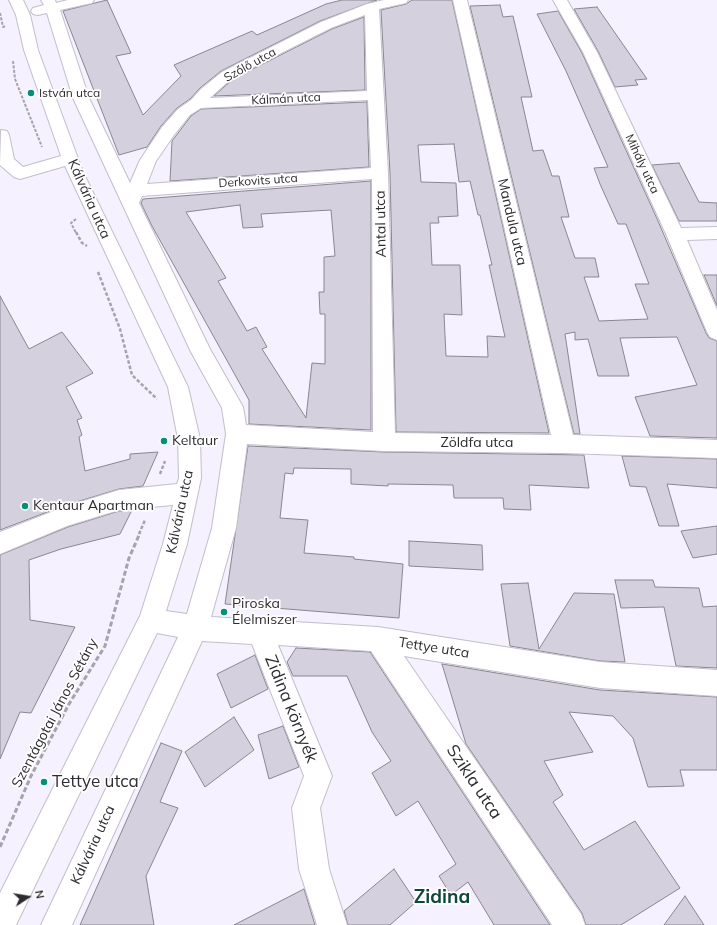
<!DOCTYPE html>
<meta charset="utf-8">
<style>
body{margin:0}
#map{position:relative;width:717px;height:925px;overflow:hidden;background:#f5f1fe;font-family:Mulish,sans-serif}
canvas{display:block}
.north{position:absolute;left:8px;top:877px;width:40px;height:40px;-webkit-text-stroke:3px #fff;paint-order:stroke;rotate:78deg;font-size:11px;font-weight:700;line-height:16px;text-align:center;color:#2d2b30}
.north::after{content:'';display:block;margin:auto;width:14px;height:18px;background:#2d2b30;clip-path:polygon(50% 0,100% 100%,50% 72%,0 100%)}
</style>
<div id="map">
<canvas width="717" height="925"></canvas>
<div class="north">N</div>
</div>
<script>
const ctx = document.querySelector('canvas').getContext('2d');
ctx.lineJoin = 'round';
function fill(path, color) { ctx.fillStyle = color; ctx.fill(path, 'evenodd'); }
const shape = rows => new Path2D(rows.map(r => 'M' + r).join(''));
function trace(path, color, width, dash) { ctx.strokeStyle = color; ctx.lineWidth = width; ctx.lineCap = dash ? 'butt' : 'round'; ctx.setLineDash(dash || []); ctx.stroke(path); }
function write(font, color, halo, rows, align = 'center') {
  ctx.font = font + ' Mulish,sans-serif'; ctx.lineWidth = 3.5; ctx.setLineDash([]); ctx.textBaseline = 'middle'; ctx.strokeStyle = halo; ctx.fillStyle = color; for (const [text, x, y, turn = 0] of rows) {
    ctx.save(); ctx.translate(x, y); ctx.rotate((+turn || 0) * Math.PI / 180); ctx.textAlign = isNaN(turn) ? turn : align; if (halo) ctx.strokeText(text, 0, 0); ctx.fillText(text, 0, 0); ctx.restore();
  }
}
const building = shape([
 [107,0,131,53,116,56,143,115,181,76,174,65,252,31,257,35,326,4,342,0,377,0,320,21,221,71,200,88,190,99,177,108,161,126,147,147,119,155,63,11,107,0],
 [412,0,452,0,549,433,396,432,390,173,381,10,406,4,412,0],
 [454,144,459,182,470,181,478,215,480,215,492,265,489,265,505,337,487,336,488,357,446,356,444,314,462,315,460,265,432,265,430,223,439,223,438,217,458,216,456,183,421,182,418,145,454,144],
 [500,5,503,17,513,16,532,97,521,97,533,151,543,150,552,176,559,176,569,217,561,217,575,258,595,258,599,277,584,277,599,321,648,319,635,284,649,284,626,224,618,224,600,184,594,168,608,167,566,71,537,14,558,11,582,53,658,221,706,333,709,338,717,341,717,438,650,436,635,397,697,385,677,337,620,338,629,376,598,376,588,339,575,340,575,332,565,334,580,434,574,434,470,6,500,5],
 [597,7,647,79,635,80,638,85,615,87,598,51,574,9,597,7],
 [364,17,365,90,214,96,233,79,332,29,364,17],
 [367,102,369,167,170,181,172,141,191,116,201,109,367,102],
 [679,163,699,202,717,203,717,221,679,221,652,165,679,163],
 [371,181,371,430,249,424,249,400,152,226,141,203,143,199,371,181],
 [240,205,243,228,263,227,261,214,331,210,335,256,324,257,324,292,319,292,320,314,325,314,325,364,312,363,306,418,262,349,267,347,256,327,247,331,218,281,226,278,186,212,240,205],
 [704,275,717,275,717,306,704,275],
 [0,296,29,349,62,332,93,373,66,387,82,418,77,420,82,435,79,437,85,471,130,459,130,454,158,452,143,486,119,489,63,506,0,530,0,296],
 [248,446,384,452,584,455,589,488,529,485,531,510,504,509,503,498,454,498,453,485,388,484,388,486,351,484,351,469,294,468,293,474,285,473,280,518,308,520,304,553,354,557,354,559,403,564,399,618,225,604,248,446],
 [622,456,717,459,717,488,667,484,679,526,659,526,646,487,630,486,622,456],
 [132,510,120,534,61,549,29,560,30,620,75,627,31,713,20,712,0,759,0,555,68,527,119,511,132,510],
 [717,526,717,554,693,558,681,531,717,526],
 [409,541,482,545,483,570,409,566,409,541],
 [615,580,653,580,655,587,699,588,703,607,717,606,717,668,676,666,664,607,621,608,615,580],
 [528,583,539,649,574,593,614,594,625,662,600,661,510,646,501,584,528,583],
 [296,648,370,652,550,925,494,925,468,882,451,895,439,876,456,864,418,801,396,816,372,773,391,761,372,732,347,676,293,676,287,662,296,648],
 [255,655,268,689,231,708,217,674,255,655],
 [442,664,600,690,717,697,717,770,680,770,684,786,648,787,633,738,613,716,569,712,593,752,544,761,563,795,553,802,584,850,635,821,680,888,621,925,586,925,582,913,466,744,442,664],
 [234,717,254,750,205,787,185,752,234,717],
 [283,726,299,767,269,779,258,735,283,726],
 [161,743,182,751,160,802,178,808,146,876,154,925,80,925,161,743],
 [394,869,416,902,390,925,348,925,344,911,394,869],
 [304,889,315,925,234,925,304,889],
 [685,896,704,925,664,925,685,896]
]);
fill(building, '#d4d0dd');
trace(building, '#8a8691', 1);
const minor = shape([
 [9,0,23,0,30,15,38,50,83,172,188,387,200,439,201,478,187,544,166,611,187,614,212,528,226,434,222,408,191,352,73,98,47,13,38,15,33,14,31,11,33,8,44,5,41,0,55,0,56,3,68,0,94,0,92,3,60,10,89,98,130,183,140,160,162,127,178,109,191,100,201,89,222,72,321,22,367,4,384,0,408,0,406,3,379,9,388,173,395,433,551,435,453,0,467,0,573,435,717,440,717,458,564,453,384,451,247,444,236,528,211,617,378,627,600,662,717,670,717,696,600,688,404,656,581,914,585,925,552,925,371,651,278,645,332,776,320,808,329,869,347,925,317,925,299,869,292,808,304,776,252,644,202,641,72,925,41,925,178,637,157,633,16,925,0,925,0,893,140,616,163,544,173,505,119,510,67,526,0,554,0,532,64,507,119,490,177,484,179,478,178,439,168,387,65,166,20,179,14,177,0,165,1,130,7,131,9,135,14,159,23,167,61,156,24,50,16,15,9,0],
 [365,15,367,91,210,98,232,78,331,28,365,15],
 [368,100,371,168,147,184,156,161,174,135,190,115,201,108,368,100],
 [372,179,373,432,246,425,243,407,210,349,139,203,142,196,372,179],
 [553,0,567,0,597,52,681,228,717,227,717,239,687,240,717,310,717,340,710,337,707,332,666,234,583,52,553,0]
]);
trace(minor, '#c2beca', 2);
trace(shape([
 [0,13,3,27,6,26],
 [13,61,15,79,42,147],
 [76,219,71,223,76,233]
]), '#a6a3ac', 2, [3, 1.5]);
trace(shape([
 [76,232,82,243,87,246],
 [98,272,120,329,132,375,157,399],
 [160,474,165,461],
 [139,534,145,520]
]), '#a6a3ac', 2.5, [3.5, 2]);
trace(shape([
 [0,847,31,776,69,704,105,646,129,558,140,533]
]), '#a6a3ac', 3, [5, 2.5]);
fill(minor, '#fff');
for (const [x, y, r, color] of [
 [31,93,4,"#039079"],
 [164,441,4,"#039079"],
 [25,506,4,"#039079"],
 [224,612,4,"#039079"],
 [44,782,4,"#039079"]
]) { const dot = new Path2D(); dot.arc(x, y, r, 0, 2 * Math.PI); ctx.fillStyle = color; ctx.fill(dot); trace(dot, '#fff', 1.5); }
write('12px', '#2d2b30', '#fff', [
 ["Szőlő utca",250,65,-29],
 ["Kálmán utca",286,99,-3],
 ["Mihály utca",642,164,65],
 ["Derkovits utca",258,181,-4]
]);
write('12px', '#2d2b30', '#fff', [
 ["István utca",39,93]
], 'left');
write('14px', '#2d2b30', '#fff', [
 ["Kálvária utca",89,199,66],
 ["Mandula utca",512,222,77],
 ["Antal utca",381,224,-91],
 ["Zöldfa utca",477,443],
 ["Kálvária utca",180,512,-78],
 ["Tettye utca",434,648,9],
 ["Szentágotai János Sétány",55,713,-62],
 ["Kálvária utca",93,845,-65]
]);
write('14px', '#2d2b30', '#fff', [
 ["Keltaur",172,441],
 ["Kentaur Apartman",33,506],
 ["Piroska",232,604],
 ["Élelmiszer",232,620]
], 'left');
write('17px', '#2d2b30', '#fff', [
 ["Zidina környék",291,709,68],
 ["Szikla utca",474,782,56]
]);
write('17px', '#2d2b30', '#fff', [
 ["Tettye utca",52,782]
], 'left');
write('bold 19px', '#0d463b', '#fff', [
 ["Zidina",442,897]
]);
</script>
